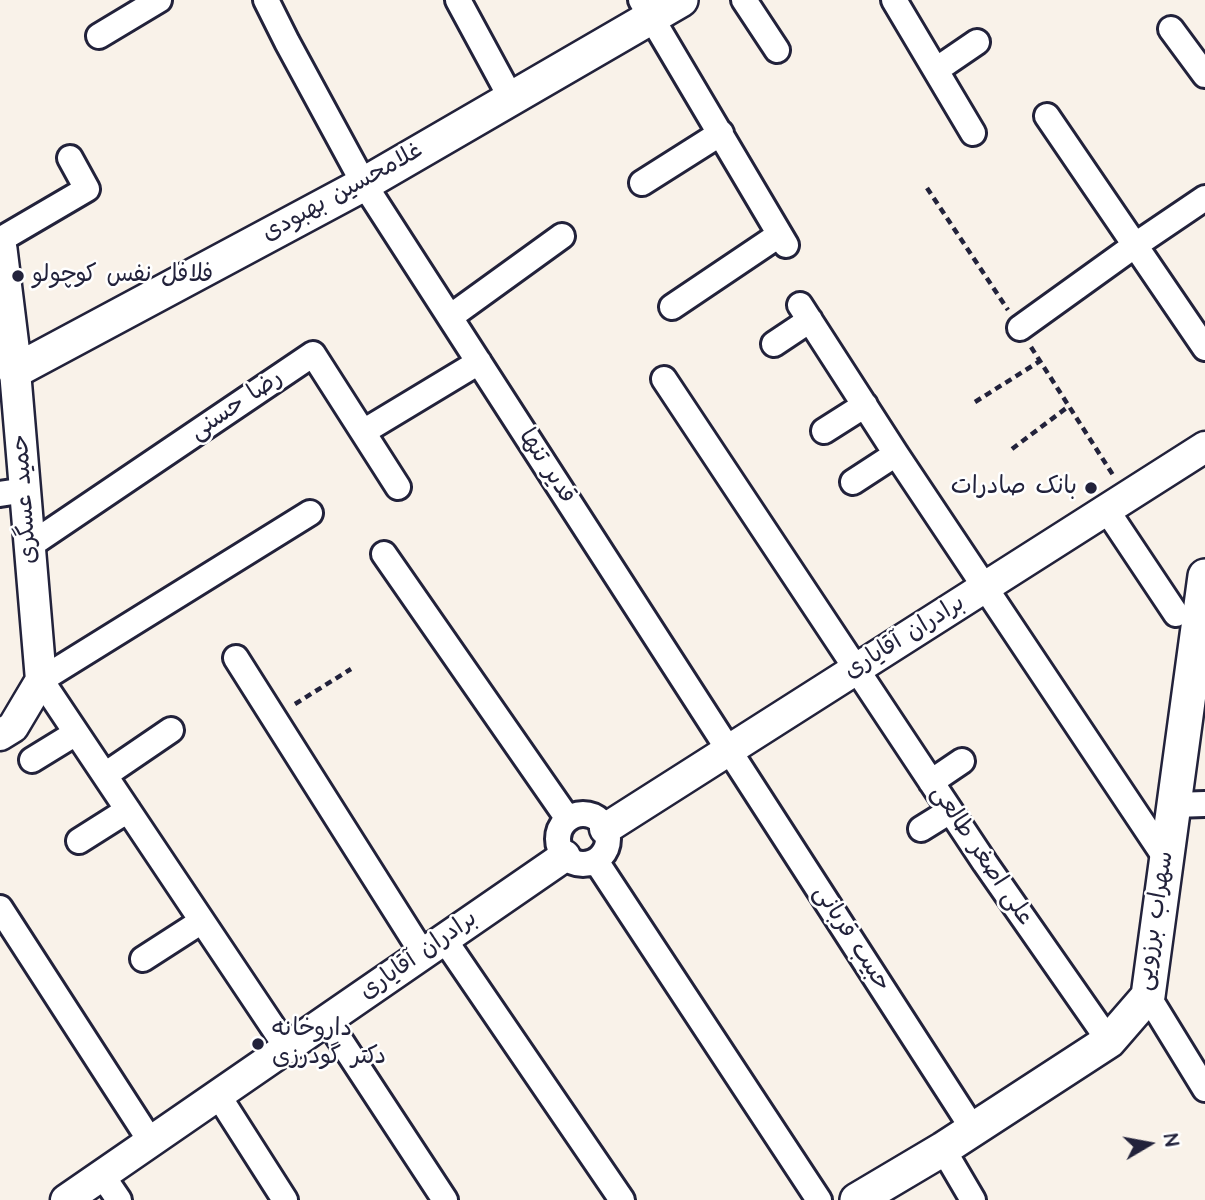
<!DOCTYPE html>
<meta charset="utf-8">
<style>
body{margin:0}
#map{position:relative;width:1205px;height:1200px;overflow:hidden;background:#f9f2e9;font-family:"Architects Daughter",sans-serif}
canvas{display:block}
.north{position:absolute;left:1114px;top:1109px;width:70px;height:70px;-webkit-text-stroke:5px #fff;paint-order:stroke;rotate:80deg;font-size:19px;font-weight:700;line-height:28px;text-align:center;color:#22223b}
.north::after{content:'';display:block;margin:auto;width:24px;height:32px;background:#22223b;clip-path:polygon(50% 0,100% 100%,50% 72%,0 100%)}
</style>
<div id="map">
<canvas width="1205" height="1200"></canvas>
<div class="north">N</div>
</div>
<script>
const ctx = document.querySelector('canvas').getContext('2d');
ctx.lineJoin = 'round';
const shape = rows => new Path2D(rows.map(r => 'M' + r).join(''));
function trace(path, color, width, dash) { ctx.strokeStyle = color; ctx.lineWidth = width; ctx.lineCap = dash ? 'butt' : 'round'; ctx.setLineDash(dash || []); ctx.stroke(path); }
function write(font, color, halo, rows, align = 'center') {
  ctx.font = font + ' "Architects Daughter","Playpen Sans Arabic",sans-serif'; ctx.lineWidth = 5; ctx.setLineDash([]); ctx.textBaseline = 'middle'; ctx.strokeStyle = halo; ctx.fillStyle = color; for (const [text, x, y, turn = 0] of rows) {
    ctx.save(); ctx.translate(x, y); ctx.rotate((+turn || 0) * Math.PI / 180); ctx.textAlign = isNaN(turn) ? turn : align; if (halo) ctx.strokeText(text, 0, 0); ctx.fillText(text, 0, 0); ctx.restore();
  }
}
const minor = shape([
 [266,0,287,42,364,184,973,1129],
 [458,0,511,98],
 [641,0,786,245],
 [744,0,777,50],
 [894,0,973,133],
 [1171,29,1205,75],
 [99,36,159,0],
 [936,70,977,42],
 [1047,116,1205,348],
 [642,183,721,133],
 [0,240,87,189,70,158],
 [800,305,896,454,1167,860],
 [672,307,779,235],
 [450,317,562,236],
 [1020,328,1134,246,1205,198],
 [774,344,810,320],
 [664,379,985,863,1109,1041],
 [824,431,865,405],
 [363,432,479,362],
 [853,482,896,454],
 [0,494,26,490],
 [1106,509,1176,614],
 [29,546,313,354,398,487],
 [384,554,568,819],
 [236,658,423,954],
 [32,760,76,733],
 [105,775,171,730],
 [931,782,962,761],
 [1174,805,1205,804],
 '558 839a25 25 0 1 1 50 0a25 25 0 1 1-50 0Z',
 [921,829,950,811],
 [79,841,128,810],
 [596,861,819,1200],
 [0,908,151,1142],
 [444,939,622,1200],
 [143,959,202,921],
 [1148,996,1205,1089],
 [327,1020,445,1200],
 [287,1048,41,680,310,513],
 [218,1095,285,1200],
 [943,1149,973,1200],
 [102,1175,119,1200]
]);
const tertiary = shape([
 [0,735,13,727,41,680,15,371],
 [605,829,1205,447],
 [66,1200,565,856]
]);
const secondary = shape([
 [0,249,15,371,364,184,681,0],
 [857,1200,943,1149,1109,1041,1148,996,1205,576]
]);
trace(minor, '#22223b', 30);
trace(tertiary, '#22223b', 35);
trace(secondary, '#22223b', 38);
trace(shape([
 [927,188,1008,310],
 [1031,347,1113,475],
 [975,402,1040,361],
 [1012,449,1069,406],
 [295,704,351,669]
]), '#22223b', 4.5, [7, 5]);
trace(minor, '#fff', 24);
trace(tertiary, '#fff', 30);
trace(secondary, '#fff', 33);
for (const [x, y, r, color] of [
 [18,276,7,"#22223b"],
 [1091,488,7,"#22223b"],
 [258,1044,7,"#22223b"]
]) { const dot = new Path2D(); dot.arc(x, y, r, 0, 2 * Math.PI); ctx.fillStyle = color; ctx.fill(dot); trace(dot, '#fff', 2.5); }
write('24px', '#22223b', '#fff', [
 ["غلامحسین بهبودی",343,193,-29],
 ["رضا حسنی",237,406,-34],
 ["قدیر تنها",546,467,57],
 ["حمید عسگری",26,499,-94],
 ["برادران آقایاری",905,638,-32],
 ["علی اصغر طالعی",981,856,56],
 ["سهراب برزویی",1156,921,-81],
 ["حبیب قربانی",851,939,57],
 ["برادران آقایاری",419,956,-35]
]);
write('24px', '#22223b', '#fff', [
 ["فلافل نفس کوچولو",32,276],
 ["بانک صادرات",1077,488,"right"],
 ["داروخانه",272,1030],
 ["دکتر گودرزی",272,1058]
], 'left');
</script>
